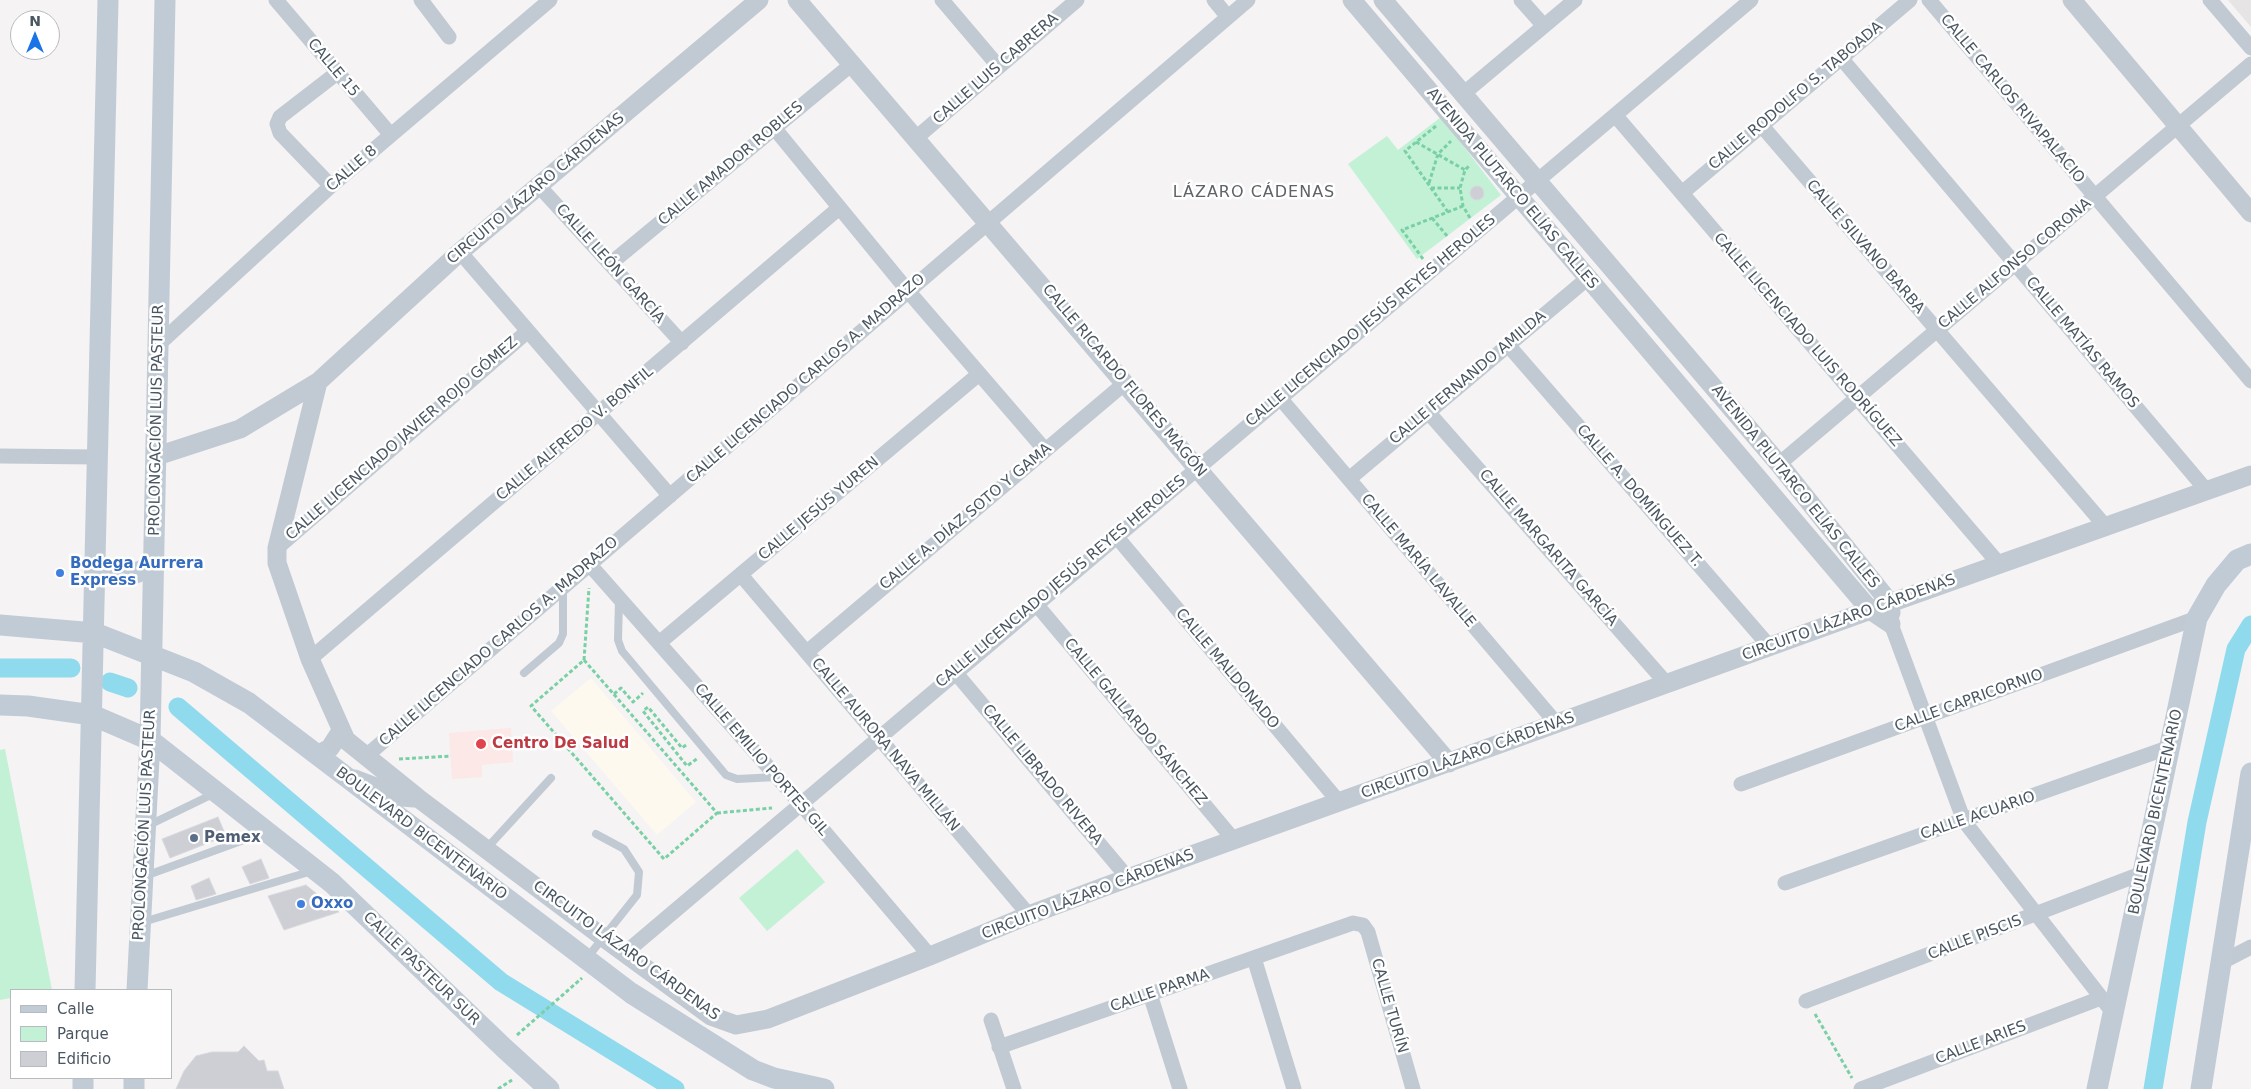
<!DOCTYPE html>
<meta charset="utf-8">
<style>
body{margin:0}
#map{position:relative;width:2251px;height:1089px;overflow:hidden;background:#f5f3f3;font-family:"DejaVu Sans",sans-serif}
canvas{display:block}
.legend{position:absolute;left:10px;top:989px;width:162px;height:90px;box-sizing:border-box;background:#fff;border:1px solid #b7bbc0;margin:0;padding:6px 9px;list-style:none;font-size:15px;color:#4a5661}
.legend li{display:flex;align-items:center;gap:10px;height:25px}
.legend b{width:25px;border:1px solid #b7bbc0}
.north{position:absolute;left:10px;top:10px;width:50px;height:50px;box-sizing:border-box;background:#fff;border:1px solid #b7bbc0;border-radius:50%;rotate:0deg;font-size:14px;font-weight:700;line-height:20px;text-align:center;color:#4a5661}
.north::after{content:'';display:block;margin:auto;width:18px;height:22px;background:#1a73e8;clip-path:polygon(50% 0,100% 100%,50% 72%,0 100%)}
</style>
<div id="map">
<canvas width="2251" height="1089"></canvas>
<ul class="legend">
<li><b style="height:6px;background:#c1cbd6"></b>Calle</li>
<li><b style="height:14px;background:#c3f1d5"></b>Parque</li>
<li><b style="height:14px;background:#cdcfd5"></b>Edificio</li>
</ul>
<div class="north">N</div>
</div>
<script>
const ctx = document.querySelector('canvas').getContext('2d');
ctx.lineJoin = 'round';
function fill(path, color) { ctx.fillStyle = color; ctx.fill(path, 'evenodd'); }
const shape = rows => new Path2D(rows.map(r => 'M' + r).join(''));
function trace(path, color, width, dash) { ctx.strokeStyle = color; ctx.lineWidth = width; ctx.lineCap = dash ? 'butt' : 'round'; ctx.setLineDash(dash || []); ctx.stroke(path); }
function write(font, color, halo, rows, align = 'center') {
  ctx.font = font + ' "DejaVu Sans",sans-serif'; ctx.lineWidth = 5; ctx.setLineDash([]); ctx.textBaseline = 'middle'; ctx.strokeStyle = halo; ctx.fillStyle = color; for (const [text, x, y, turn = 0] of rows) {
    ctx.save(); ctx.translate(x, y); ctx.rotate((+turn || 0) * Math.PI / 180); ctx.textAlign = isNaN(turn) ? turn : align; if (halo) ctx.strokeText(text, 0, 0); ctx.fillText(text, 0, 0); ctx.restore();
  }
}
fill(shape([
 [591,678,696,802,657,835,551,711]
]), '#fdf9ef');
fill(shape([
 [2228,0,2251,0,2251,27]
]), '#e6e4e5');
fill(shape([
 [511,728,513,762,482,765,482,777,452,779,449,733]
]), '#fce8e6');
fill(shape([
 [1441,117,1501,195,1417,259,1348,164,1387,136,1398,150],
 [5,749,52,990,11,990,11,998,0,1000,0,750],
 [797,849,825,882,767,931,739,898]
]), '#c3f1d5');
trace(shape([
 [0,668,71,668],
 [110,682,128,688],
 [178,707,501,982,675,1089],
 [2153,1089,2197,822,2236,649,2251,625]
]), '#90daee', 19);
const building = shape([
 '1470 193a7 7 0 1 1 14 0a7 7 0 1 1-14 0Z',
 [218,817,226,836,170,858,162,839,218,817],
 [261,859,269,878,250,884,242,867,261,859],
 [209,878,216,894,196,900,191,886,209,878],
 [306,885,339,912,284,930,268,896,306,885],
 [244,1046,259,1061,264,1060,267,1071,278,1071,284,1089,176,1089,184,1071,196,1056,212,1052,238,1052,244,1046]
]);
fill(building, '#cdcfd5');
trace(building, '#d7d9de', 1);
trace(shape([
 [1436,126,1405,151,1448,212],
 [1416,142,1465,170],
 [1429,183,1438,154,1451,141],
 [1431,188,1460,188],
 [1432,218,1448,237],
 [1470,218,1463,206,1460,188,1465,170,1470,165],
 [1423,259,1402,230,1463,206],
 [584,660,717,813,664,859,531,706,584,660],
 [584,660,589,588],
 [614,694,621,688,633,702,643,693],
 [686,745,682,748,648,707,643,711,687,766,698,758],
 [399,759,451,756],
 [717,813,772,808],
 [1815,1014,1852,1078],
 [517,1035,582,978],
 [498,1089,512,1080]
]), '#7ad0a6', 3, [4, 2.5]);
trace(shape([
 [619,600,618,640,622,651,726,775,737,779,777,777],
 [524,673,559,643,563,634,563,588],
 [147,826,213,794],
 [486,849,551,778],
 [145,876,263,833],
 [143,922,312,871],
 [587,958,637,895,639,872,624,849,596,834]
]), '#c1cad2', 8);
trace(shape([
 [276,0,391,135],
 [421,0,449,37],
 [942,0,999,67],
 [1214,0,1228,17],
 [1521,0,1544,26],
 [1929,0,2251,381],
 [2210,0,2251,48],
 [1841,58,2207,491],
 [1463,94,1575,0],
 [1615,115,2000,565],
 [1762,126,2106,527],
 [775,129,908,291,1045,450],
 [916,138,1077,0],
 [331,186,280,133,277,124,280,117,337,73],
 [539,186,682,343],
 [1682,193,1910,0],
 [460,252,670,496],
 [610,264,852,64],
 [159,344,331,186,550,0],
 [1508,345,1770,647],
 [1280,398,1557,724],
 [1428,412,1667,684],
 [0,456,97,457],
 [1779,464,2251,64],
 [1349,479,1588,278],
 [1116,536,1339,802],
 [277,548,528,331],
 [590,565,800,803,930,956],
 [741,575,1029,915],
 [1036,604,1234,840],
 [1891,624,1964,821,2114,1014],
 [659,643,979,374],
 [807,652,1125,383],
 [310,659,839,208],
 [955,672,1128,878],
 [365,757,1248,0],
 [1741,784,2197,618],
 [1785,883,2170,747],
 [625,953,1751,0],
 [1254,958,1294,1089],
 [2222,962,2251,947],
 [1150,994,1180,1089],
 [1806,1001,2143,873],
 [991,1020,1014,1089],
 [999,1047,1353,923,1363,925,1368,932,1413,1089],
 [1861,1089,2101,998]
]), '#c1cad2', 15);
trace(shape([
 [797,0,1449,763],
 [1352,0,1870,610,1891,624],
 [1383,0,1779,464,1890,603,1891,613],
 [2072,0,2251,213],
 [318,382,277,548,277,563,310,659,346,740,418,798,604,938,711,1016,736,1025,768,1019,930,956,1029,915,1128,878,1890,603,2251,475],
 [157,456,240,429,318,382,460,252,759,0],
 [317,755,330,748,341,731],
 [355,779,402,797,414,798]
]), '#c1cad2', 19);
trace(shape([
 [96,562,107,572,121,575,136,573,154,565],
 [0,625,95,633,194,672,249,703,631,993,753,1070,774,1078,824,1089],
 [0,705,28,706,92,715,150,740,332,883,504,1048,549,1089],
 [85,990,108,0],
 [137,990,150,740,165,0],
 [83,1089,83,1078],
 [134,1089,134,1078],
 [2097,1089,2197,618,2216,585,2237,560,2251,554],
 [2201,1089,2251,773]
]), '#c1cbd6', 21);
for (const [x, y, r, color] of [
 [60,573,5,"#3f7fe0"],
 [481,744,6,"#e0444e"],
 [194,838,5,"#5c6f8a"],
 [301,904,5,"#3f7fe0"]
]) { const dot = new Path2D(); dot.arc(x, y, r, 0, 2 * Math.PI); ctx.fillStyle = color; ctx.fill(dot); trace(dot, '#fff', 2); }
write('15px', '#4a5661', '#fff', [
 ["CALLE 15",333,68,50],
 ["CALLE LUIS CABRERA",996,69,-41],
 ["CALLE RODOLFO S. TABOADA",1796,96,-40],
 ["CALLE CARLOS RIVAPALACIO",2012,99,50],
 ["CALLE AMADOR ROBLES",731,164,-40],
 ["CALLE 8",352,169,-41],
 ["CIRCUITO LÁZARO CÁRDENAS",536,189,-40],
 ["AVENIDA PLUTARCO ELÍAS CALLES",1512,189,50],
 ["CALLE SILVANO BARBA",1865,247,49],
 ["CALLE LEÓN GARCÍA",610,264,48],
 ["CALLE ALFONSO CORONA",2015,264,-40],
 ["CALLE LICENCIADO JESÚS REYES HEROLES",1371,321,-40],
 ["CALLE LICENCIADO LUIS RODRÍGUEZ",1807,340,49],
 ["CALLE MATÍAS RAMOS",2082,343,50],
 ["CALLE FERNANDO AMILDA",1468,378,-40],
 ["CALLE LICENCIADO CARLOS A. MADRAZO",806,379,-41],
 ["CALLE RICARDO FLORES MAGÓN",1124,381,50],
 ["PROLONGACIÓN LUIS PASTEUR",157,420,-89],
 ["CALLE ALFREDO V. BONFIL",575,434,-40],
 ["CALLE LICENCIADO JAVIER ROJO GÓMEZ",402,439,-41],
 ["AVENIDA PLUTARCO ELÍAS CALLES",1795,487,51],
 ["CALLE A. DOMÍNGUEZ T.",1639,496,49],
 ["CALLE JESÚS YUREN",819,509,-40],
 ["CALLE A. DÍAZ SOTO Y GAMA",966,517,-40],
 ["CALLE MARGARITA GARCÍA",1548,548,49],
 ["CALLE MARÍA LAVALLE",1418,561,50],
 ["CALLE LICENCIADO JESÚS REYES HEROLES",1061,582,-40],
 ["CIRCUITO LÁZARO CÁRDENAS",1849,618,-20],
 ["CALLE LICENCIADO CARLOS A. MADRAZO",499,642,-41],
 ["CALLE MALDONADO",1227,669,50],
 ["CALLE CAPRICORNIO",1969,701,-20],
 ["CALLE GALLARDO SÁNCHEZ",1135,722,50],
 ["CALLE AURORA NAVA MILLÁN",885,745,50],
 ["CIRCUITO LÁZARO CÁRDENAS",1468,756,-20],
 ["CALLE EMILIO PORTES GIL",761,760,49],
 ["CALLE LIBRADO RIVERA",1042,775,50],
 ["BOULEVARD BICENTENARIO",2156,812,-78],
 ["CALLE ACUARIO",1978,816,-19],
 ["PROLONGACIÓN LUIS PASTEUR",145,825,-87],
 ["BOULEVARD BICENTENARIO",421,834,37],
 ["CIRCUITO LÁZARO CÁRDENAS",1088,895,-21],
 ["CALLE PISCIS",1975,938,-21],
 ["CIRCUITO LÁZARO CÁRDENAS",626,951,36],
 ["CALLE PASTEUR SUR",421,969,44],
 ["CALLE PARMA",1160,991,-19],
 ["CALLE TURÍN",1389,1006,74],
 ["CALLE ARIES",1981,1043,-21]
]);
write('bold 15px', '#366cbe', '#fff', [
 ["Bodega Aurrera",70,564],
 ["Express",70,581],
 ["Oxxo",311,904]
], 'left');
write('bold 15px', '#be3a42', '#fff', [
 ["Centro De Salud",492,744]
], 'left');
write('bold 15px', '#4e5e75', '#fff', [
 ["Pemex",204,838]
], 'left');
ctx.letterSpacing = '1px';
write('16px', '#5f6368', '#fff', [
 ["LÁZARO CÁDENAS",1254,193]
]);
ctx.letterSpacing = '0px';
</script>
